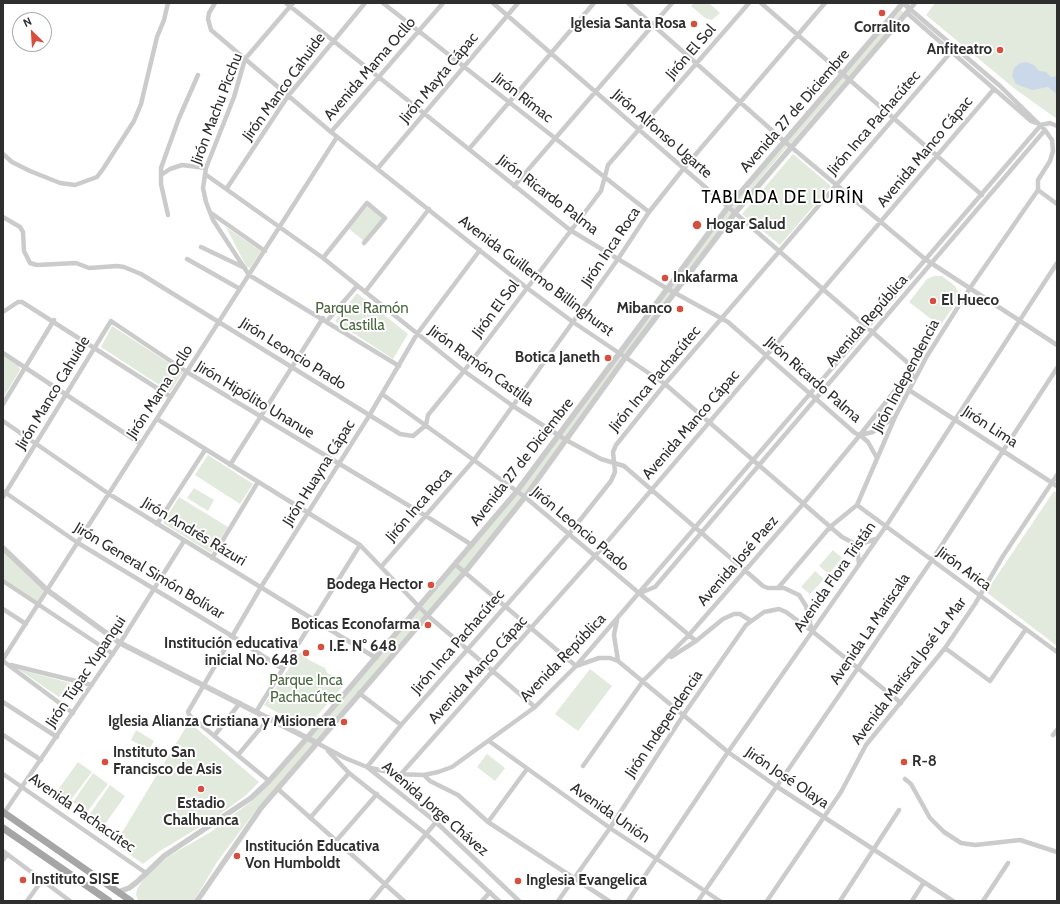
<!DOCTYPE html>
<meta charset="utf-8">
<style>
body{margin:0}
#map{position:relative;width:1060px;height:904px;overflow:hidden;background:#fff;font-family:Cabin,sans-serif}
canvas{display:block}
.frame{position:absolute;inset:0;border:4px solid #2e2e2e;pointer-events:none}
.north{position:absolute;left:12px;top:12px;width:40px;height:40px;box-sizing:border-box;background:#fff;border:1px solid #ababab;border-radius:50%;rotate:335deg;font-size:11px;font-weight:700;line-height:16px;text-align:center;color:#2e2e2e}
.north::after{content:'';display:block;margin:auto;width:14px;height:18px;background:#d74d3e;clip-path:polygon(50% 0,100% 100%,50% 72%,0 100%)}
</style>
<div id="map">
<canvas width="1060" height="904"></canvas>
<div class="frame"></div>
<div class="north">N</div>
</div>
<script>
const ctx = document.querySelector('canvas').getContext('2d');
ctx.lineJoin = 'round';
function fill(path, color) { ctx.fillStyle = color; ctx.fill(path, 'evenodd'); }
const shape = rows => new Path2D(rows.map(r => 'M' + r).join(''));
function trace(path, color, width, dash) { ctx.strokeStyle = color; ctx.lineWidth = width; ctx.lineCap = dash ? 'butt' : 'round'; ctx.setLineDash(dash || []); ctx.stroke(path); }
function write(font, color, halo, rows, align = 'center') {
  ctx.font = font + ' Cabin,sans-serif'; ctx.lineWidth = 4; ctx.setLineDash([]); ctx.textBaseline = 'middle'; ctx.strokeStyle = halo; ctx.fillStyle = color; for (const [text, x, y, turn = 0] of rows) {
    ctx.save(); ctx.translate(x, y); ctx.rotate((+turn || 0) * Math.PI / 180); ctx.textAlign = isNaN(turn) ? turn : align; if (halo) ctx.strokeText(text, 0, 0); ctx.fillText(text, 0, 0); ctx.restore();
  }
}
fill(shape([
 [694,3,709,3,720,13,712,20,705,18,691,6],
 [935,3,1057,3,1057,119,1015,89,926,15],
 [901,10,904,13,848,77,845,74],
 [843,76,846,79,790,144,787,141],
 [785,144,787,147,734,210,731,207],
 [793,154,831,186,780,245,742,214],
 [368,206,383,218,364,241,349,229],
 [728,210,732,213,673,290,669,288],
 [226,227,261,251,250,268,246,266],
 [934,276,942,276,955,286,959,293,958,300,940,326,909,302,927,279],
 [667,290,671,293,625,356,622,353],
 [357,293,408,334,393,359,335,321],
 [112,326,183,372,170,392,101,347],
 [3,356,18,365,20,370,3,398],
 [619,356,623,359,566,438,562,434],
 [559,437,564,441,525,495,520,490],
 [208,455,253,484,240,504,195,475],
 [194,488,214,500,208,511,187,498],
 [1054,491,1057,493,1057,646,986,592],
 [517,493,523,498,464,571,427,613,422,607],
 [179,497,228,527,211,553,163,523],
 [3,549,44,590,37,602,3,580],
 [833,550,842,558,829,574,819,566],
 [815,571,824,579,810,594,801,587],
 [419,610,425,616,316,741,310,737],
 [300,652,309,660,325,668,328,674,334,675,336,682,343,682,345,684,306,728,264,705],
 [18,669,70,683,68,688,66,687,59,697],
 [590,669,612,686,578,731,555,714],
 [189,722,259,782,245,796,216,817,160,851,143,864,115,844],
 [136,730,154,741,149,750,131,740],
 [307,740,314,744,257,809,217,862,194,901,138,900,136,895,137,889,148,873,169,856,209,833,252,801],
 [487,754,505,768,495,781,477,767],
 [78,762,92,772,70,801,57,791],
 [93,773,108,784,87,812,73,802],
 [110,785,125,796,105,824,90,814]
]), '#e2eadd');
fill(shape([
 [1026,62,1034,65,1039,71,1046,72,1051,77,1057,76,1057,94,1048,87,1032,90,1016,84,1012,76,1014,68,1020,63]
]), '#cad8e9');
trace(shape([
 [215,3,209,13,208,19,211,30,331,132,527,288,573,322,665,384,842,537,857,545,876,539],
 [286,3,570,230,666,288,728,322,855,433,860,435,868,442,877,458],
 [293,3,245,59,234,97,206,168,203,188,206,202,213,220,249,275,399,366],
 [383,3,649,212],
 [493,3,907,362,912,374,912,382],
 [628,3,784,141,925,259,1057,345],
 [761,3,982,195],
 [907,13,1031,121,1037,123],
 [331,132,443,3],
 [469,149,594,3],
 [3,154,12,162,30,171,60,183,75,185,97,177,103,169,134,121,141,104,157,37,164,20,168,3],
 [378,168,518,3],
 [205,174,323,258,464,371,513,406,566,440,601,459,624,466,763,586,768,588,784,588,799,595,806,606,812,631,901,703],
 [161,175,170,169,182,165,206,168],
 [514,186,672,3],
 [227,188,288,96,365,3],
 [1038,190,1057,204],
 [211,213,265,251],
 [168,215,161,184,161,168,179,118,198,75],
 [3,217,20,227,23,232,24,251,30,263,37,265,76,263,89,268,117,266,124,267,141,274,400,434,413,436,426,425],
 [201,247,245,268],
 [323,258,367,203,385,218,364,243],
 [187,259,240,289],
 [365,292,429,209],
 [3,312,18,302,22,302,171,397],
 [327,321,357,286],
 [3,353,141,444],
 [909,390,1057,486],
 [382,394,525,497,696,641],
 [3,404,54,320],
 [157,419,360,545,427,615,535,707],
 [3,421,109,494,376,658],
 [426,425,428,415,464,371,601,191,608,165,749,3],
 [860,435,873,432,894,418],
 [230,465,323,318],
 [3,491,78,543,232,636,283,669],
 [3,497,111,321,187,372,426,516,472,545],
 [857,505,1057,652],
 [157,524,205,450],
 [857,545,859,564],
 [212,558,258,482],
 [456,565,576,666,599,658,610,658,618,661,728,752,776,786,953,901],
 [381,567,474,460,618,259,649,212,684,168,825,3],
 [3,581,113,654],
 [778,588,830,527,857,505,895,417,927,356,970,288,1038,190,1038,180,1050,161,1053,151,1052,140,1045,130,1000,86,910,9,915,3],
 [640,593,655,587,1045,130],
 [3,609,26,624],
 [617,620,614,635,618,661],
 [945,648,990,681,1026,629],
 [671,657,696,641,723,619,734,614,740,614,751,621],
 [3,659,337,137],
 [3,661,73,713],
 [11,665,92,685],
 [359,693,401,725],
 [3,702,57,737],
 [256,712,360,545],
 [3,735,41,760],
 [1053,735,1057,730],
 [214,736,240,703],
 [489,741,610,828,720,901],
 [317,743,345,758,367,767,436,822,519,901],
 [328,751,349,773,425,833,499,901],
 [238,755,269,718],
 [583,766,643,681,689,635,803,504,860,435,911,370],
 [367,767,396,774,424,775,438,772,452,767,535,707,576,666,1041,125,1050,123,1057,126],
 [367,767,401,725,569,534,611,481,615,472,613,452,616,445,665,384,951,52],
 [3,774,146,873],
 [401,774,595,556,994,89],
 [424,775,430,781,458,795,488,822,609,901],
 [905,779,911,784,930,818,944,832,961,843,975,845,1020,840,1057,852],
 [269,781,190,716,188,712,261,587,369,416,417,334,480,250],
 [278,789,404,901],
 [4,813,120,643,184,541],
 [310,818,349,773],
 [488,822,527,769],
 [336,841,377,794],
 [3,851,70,901],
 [3,860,7,854],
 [27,901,43,879],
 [371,901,436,822],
 [482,901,490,892],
 [558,901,610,828,684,714,746,625,764,612,779,609,786,612,812,631],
 [628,901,728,752,886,526,1057,263],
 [698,901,932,560,1057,368],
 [767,901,841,792,866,745,945,648,975,604,1003,556,1057,475],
 [840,901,899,810],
 [912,901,924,882],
 [983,901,1008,863]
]), '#cbcbcb', 4.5);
trace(shape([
 [3,548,47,590,120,643,317,743],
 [118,892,129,888,137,882,164,856,251,798,269,781,307,738,517,491,728,207,903,3],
 [197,901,261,808,465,572,525,497,625,358,735,213,910,9,904,3]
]), '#cbcbcb', 5.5);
trace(shape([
 [3,812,131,901],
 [3,828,109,901]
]), '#a6a6a6', 7);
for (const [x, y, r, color] of [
 [882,13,4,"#d74d3e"],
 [694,24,4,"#d74d3e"],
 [1000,50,4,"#d74d3e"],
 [697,225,5,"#d74d3e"],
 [665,278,4,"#d74d3e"],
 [933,301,4,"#d74d3e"],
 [680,309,4,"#d74d3e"],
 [608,358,4,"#d74d3e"],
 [431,585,4,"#d74d3e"],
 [428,625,4,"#d74d3e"],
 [321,647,4,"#d74d3e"],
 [306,653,4,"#d74d3e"],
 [344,722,4,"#d74d3e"],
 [105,762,4,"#d74d3e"],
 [904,762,4,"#d74d3e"],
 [201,789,4,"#d74d3e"],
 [237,856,4,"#d74d3e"],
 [23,880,4,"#d74d3e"],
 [518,881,4,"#d74d3e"]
]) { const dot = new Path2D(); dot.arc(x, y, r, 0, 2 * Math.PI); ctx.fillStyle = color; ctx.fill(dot); trace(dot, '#fff', 1.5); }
write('bold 15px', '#2e2e2e', '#fff', [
 ["Iglesia Santa Rosa",686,24,"right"],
 ["Corralito",882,28,"center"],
 ["Anfiteatro",992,50,"right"],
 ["Hogar Salud",706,225],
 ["Inkafarma",673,278],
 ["El Hueco",941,301],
 ["Mibanco",672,309,"right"],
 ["Botica Janeth",600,358,"right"],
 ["Bodega Hector",423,585,"right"],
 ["Boticas Econofarma",420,625,"right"],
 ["Institución educativa",298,644,"right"],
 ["inicial No. 648",298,661,"right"],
 ["I.E. N° 648",329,647],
 ["Iglesia Alianza Cristiana y Misionera",336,722,"right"],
 ["Instituto San",113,753],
 ["Francisco de Asis",113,770],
 ["R-8",912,762],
 ["Estadio",201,804,"center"],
 ["Chalhuanca",201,821,"center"],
 ["Institución Educativa",245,847],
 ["Von Humboldt",245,864],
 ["Instituto SISE",31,880],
 ["Inglesia Evangelica",526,881]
], 'left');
write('15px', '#2e2e2e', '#fff', [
 ["Jirón El Sol",691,52,-49],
 ["Avenida Mama Ocllo",370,69,-49],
 ["Jirón Mayta Cápac",439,78,-50],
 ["Jirón Manco Cahuide",284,87,-54],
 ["Jirón Rímac",523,98,38],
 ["Jirón Machu Picchu",217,109,-69],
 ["Avenida 27 de Diciembre",795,111,-49],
 ["Jirón Inca Pachacútec",874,123,-49],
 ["Jirón Alfonso Ugarte",662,134,41],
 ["Avenida Manco Cápac",925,152,-50],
 ["Jirón Ricardo Palma",548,195,37],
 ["Jirón Inca Roca",611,247,-56],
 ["Avenida Guillermo Billinghurst",536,276,37],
 ["Jirón El Sol",496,309,-53],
 ["Avenida República",867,321,-49],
 ["Jirón Leoncio Prado",293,354,32],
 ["Jirón Ramón Castilla",481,366,36],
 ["Jirón Independencia",906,376,-62],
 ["Jirón Inca Pachacútec",655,379,-50],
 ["Jirón Ricardo Palma",813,380,41],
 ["Jirón Mama Ocllo",160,392,-57],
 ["Jirón Manco Cahuide",53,393,-59],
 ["Jirón Hipólito Unanue",255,400,31],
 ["Avenida Manco Cápac",691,425,-49],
 ["Jirón Lima",990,427,33],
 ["Avenida 27 de Diciembre",522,462,-52],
 ["Jirón Huayna Cápac",319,473,-58],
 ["Jirón Inca Roca",419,505,-49],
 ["Jirón Leoncio Prado",580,529,40],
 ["Jirón Andrés Rázuri",194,532,31],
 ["Avenida José Paez",738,561,-49],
 ["Jirón Arica",964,569,36],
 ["Jirón General Simón Bolívar",149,571,31],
 ["Avenida Flora Tristán",835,577,-55],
 ["Avenida La Mariscala",870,629,-56],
 ["Jirón Inca Pachacútec",458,642,-49],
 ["Avenida República",563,658,-46],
 ["Avenida Manco Cápac",478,670,-48],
 ["Avenida Mariscal José La Mar",909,671,-53],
 ["Jirón Túpac Yupanqui",86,672,-56],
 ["Jirón Independencia",664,724,-56],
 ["Jirón José Olaya",787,778,34],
 ["Avenida Jorge Chávez",435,809,41],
 ["Avenida Pachacútec",82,813,35],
 ["Avenida Unión",610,813,35]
]);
write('15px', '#4a663f', '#fff', [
 ["Parque Ramón",362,309],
 ["Castilla",362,326],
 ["Parque Inca",306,681],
 ["Pachacútec",306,698]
]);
ctx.letterSpacing = '1px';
write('17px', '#000', '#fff', [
 ["TABLADA DE LURÍN",783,198]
]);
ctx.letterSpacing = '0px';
</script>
